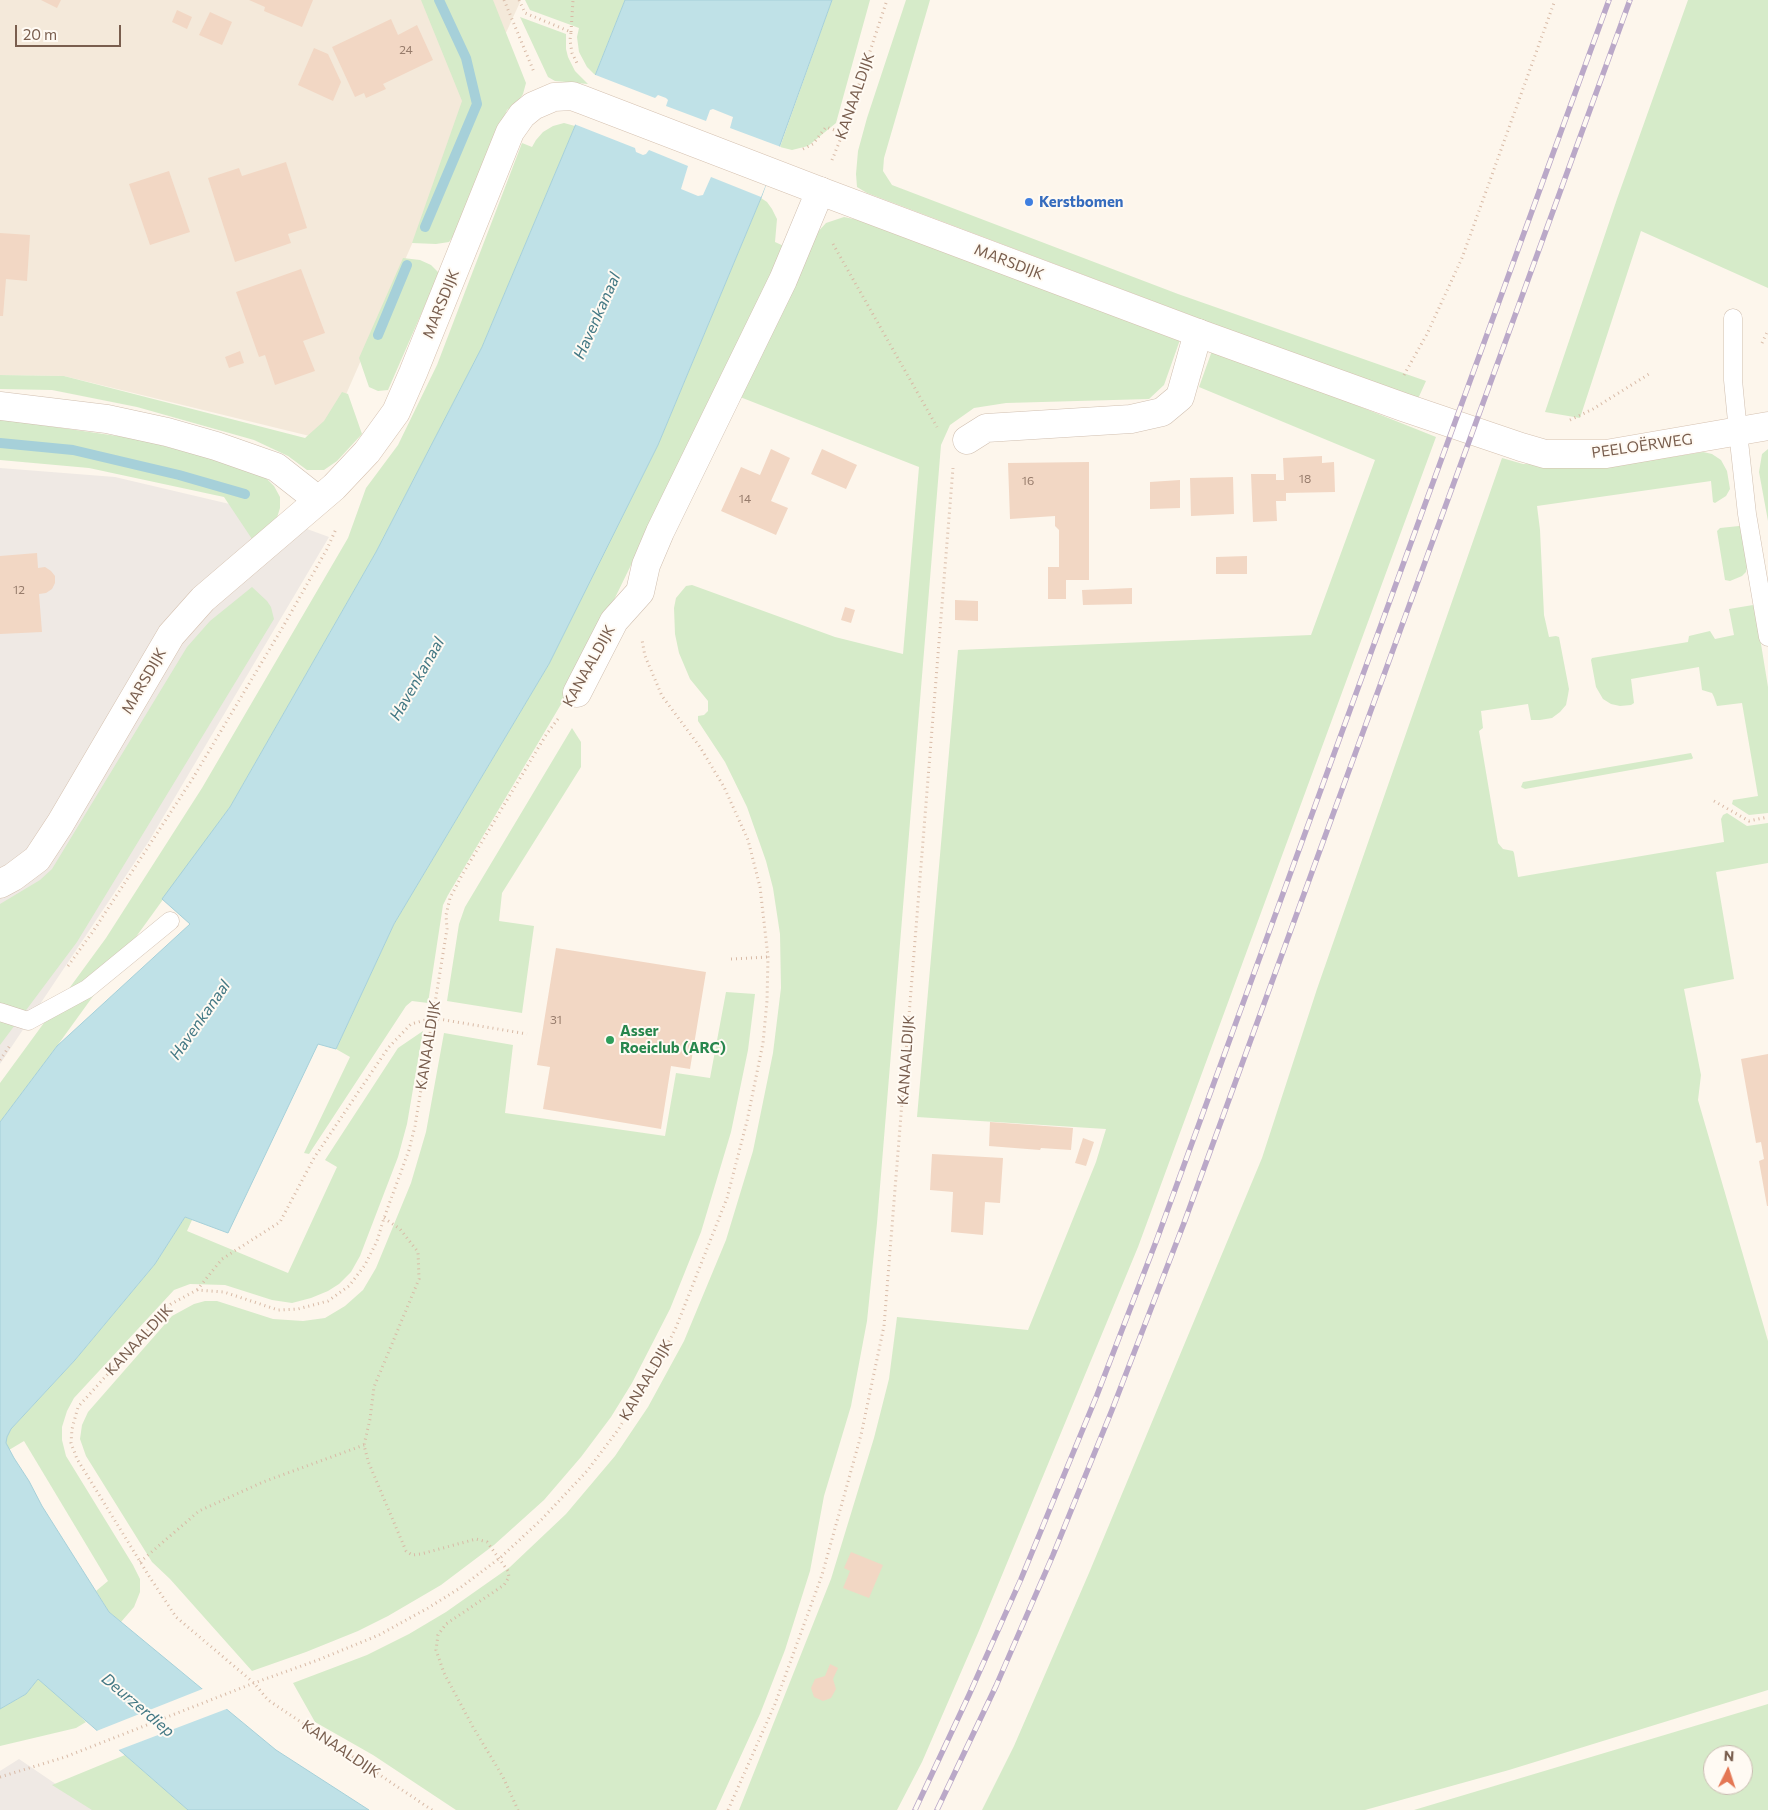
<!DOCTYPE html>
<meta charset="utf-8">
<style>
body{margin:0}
#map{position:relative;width:1768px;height:1810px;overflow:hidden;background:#fdf6ec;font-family:Commissioner,sans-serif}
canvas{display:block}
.north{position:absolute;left:1703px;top:1745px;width:50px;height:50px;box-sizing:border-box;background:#fffaf3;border:1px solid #c9bcb1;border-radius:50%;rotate:4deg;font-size:14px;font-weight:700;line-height:20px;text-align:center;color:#795e4e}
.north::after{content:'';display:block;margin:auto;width:18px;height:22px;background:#e47754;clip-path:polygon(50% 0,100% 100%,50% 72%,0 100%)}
.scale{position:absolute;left:15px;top:25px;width:106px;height:22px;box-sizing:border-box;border:2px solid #795e4e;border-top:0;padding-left:6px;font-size:15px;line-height:18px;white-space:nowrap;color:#795e4e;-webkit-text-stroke:4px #fffaf3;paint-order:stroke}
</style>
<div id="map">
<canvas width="1768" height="1810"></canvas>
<div class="north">N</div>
<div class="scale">20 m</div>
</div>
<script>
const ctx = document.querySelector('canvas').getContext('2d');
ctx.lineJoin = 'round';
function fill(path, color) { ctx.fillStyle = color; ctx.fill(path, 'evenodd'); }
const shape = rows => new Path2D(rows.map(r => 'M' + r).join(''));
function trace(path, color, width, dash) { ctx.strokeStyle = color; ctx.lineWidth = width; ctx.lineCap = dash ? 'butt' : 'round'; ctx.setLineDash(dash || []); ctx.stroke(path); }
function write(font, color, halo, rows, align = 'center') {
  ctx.font = font + ' Commissioner,sans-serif'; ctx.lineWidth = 4; ctx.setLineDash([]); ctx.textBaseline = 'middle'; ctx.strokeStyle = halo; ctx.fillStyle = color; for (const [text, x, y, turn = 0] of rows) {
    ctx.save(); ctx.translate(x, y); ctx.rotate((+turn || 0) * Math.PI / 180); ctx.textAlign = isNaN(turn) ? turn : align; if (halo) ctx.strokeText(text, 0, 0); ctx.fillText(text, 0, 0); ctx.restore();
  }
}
fill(shape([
 [0,0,521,0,476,98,326,440,64,376,0,375]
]), '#f4e9da');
fill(shape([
 [0,468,115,477,255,510,329,537,149,841,0,1064],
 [19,1759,94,1810,0,1810,0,1771]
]), '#efe9e4');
fill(shape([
 [421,0,493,0,526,83,523,94,518,102,507,110,459,228,449,242,436,244,412,243,462,101],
 [525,0,625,0,595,75,587,67,579,52,577,37,579,28,530,10],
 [832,0,870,0,836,123,808,146,792,150,780,147],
 [906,0,930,0,884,158,883,171,892,185,1178,294,1426,381,1417,401,867,193,857,187,856,174,858,151,867,118],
 [1688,0,1768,0,1768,288,1641,231,1580,418,1545,412,1617,199],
 [520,17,566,34,566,49,568,57,575,71,588,84,555,81,548,77],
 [564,123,575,126,482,347,376,552,230,807,57,1046,0,1122,0,1083,106,938,202,788,348,538,366,488,398,445,437,365,522,143,532,147,536,140,543,132,553,126],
 [761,198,767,202,772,209,777,219,775,242,786,247,573,684,448,895,443,905,428,1003,412,1001,406,1006,309,1154,304,1153,350,1057,336,1049,394,924,549,664,658,445],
 [844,217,868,222,1181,337,1164,385,1149,399,1006,403,974,408,950,425,941,445,877,1223,867,1321,851,1406,824,1496,810,1571,785,1650,760,1714,716,1810,456,1810,373,1755,315,1722,293,1683,367,1655,409,1634,446,1612,510,1567,566,1514,615,1456,648,1407,684,1341,726,1240,753,1151,773,1053,781,988,780,934,773,888,766,861,747,807,725,762,698,721,698,716,704,715,708,711,708,701,690,679,679,653,675,634,674,608,676,598,686,586,692,585,835,637,903,654,919,467,740,397,815,235,826,223],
 [403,258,420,260,431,265,439,273,388,390,378,391,369,387,359,358],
 [1213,348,1436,437,1138,1247,978,1633,922,1762,897,1810,739,1810,831,1579,874,1438,889,1379,897,1317,1028,1330,1096,1162,1106,1129,917,1117,958,650,1311,635,1375,460,1199,387],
 [0,375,64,376,305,438,324,421,342,392,348,394,362,434,337,461,324,470,307,470,288,456,254,440,137,407,52,390,0,389],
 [0,419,138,439,243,467,264,476,274,486,280,497,280,508,276,521,252,539,224,497,89,468,0,460],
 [1768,449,1768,521,1759,472,1762,454],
 [1703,452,1712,454,1721,460,1727,471,1730,489,1726,496,1715,503,1713,502,1711,481,1537,506,1540,530,1544,615,1549,637,1556,636,1559,637,1569,689,1568,695,1566,705,1560,712,1552,718,1540,720,1531,720,1528,704,1481,711,1483,728,1479,731,1498,843,1503,849,1513,851,1514,853,1518,877,1724,842,1721,819,1723,815,1727,813,1747,826,1768,823,1768,863,1716,872,1734,979,1684,989,1701,1075,1698,1100,1768,1341,1768,1690,1509,1770,1365,1810,982,1810,1014,1746,1089,1573,1262,1158,1317,989,1502,458,1523,464,1613,466],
 [1739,526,1742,527,1748,562,1746,572,1742,576,1730,581,1725,580,1717,531,1720,528],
 [252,587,267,601,271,607,274,619,77,942,0,1045,0,904,40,880,52,869,187,647,210,621],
 [1753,605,1755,607,1768,687,1768,813,1749,815,1732,804,1733,800,1758,796,1742,703,1717,706,1714,697,1712,693,1702,690,1699,667,1631,679,1634,703,1631,705,1620,706,1611,704,1603,699,1596,687,1591,660,1592,658,1688,642,1689,636,1710,631,1715,639,1734,635,1729,609],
 [572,728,581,742,581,767,502,893,499,921,534,926,522,1013,447,1001,459,924,465,907],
 [1691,753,1693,758,1692,759,1525,789,1521,787,1523,782],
 [726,992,755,994,748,1050,731,1132,701,1232,670,1309,632,1383,611,1417,581,1457,544,1500,494,1545,441,1585,388,1616,358,1631,306,1652,252,1671,170,1579,152,1562,86,1456,80,1439,82,1425,88,1412,172,1316,194,1304,205,1301,217,1301,273,1319,303,1321,325,1318,345,1306,363,1290,376,1268,411,1183,426,1132,444,1033,513,1045,505,1113,665,1136,676,1073,710,1078],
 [423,1031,407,1124,398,1157,360,1256,351,1272,339,1284,328,1291,311,1298,292,1303,272,1300,225,1285,190,1284,174,1290,74,1398,67,1411,62,1427,62,1440,66,1456,133,1565,140,1579,140,1592,134,1607,121,1622,109,1612,96,1591,108,1581,24,1441,9,1450,6,1443,7,1437,11,1429,75,1360,155,1264,185,1217,192,1220,187,1231,288,1273,337,1167,325,1160,398,1048],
 [38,1679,69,1705,86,1722,76,1728,0,1746,0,1709,26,1694],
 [1768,1704,1768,1810,1414,1810],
 [1713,1755,1743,1755,1743,1785,1713,1785],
 [125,1755,188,1810,92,1810,52,1785]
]), '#d6ebc9');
const water = shape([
 [625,0,832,0,761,198,658,445,549,664,394,924,336,1049,318,1044,228,1233,185,1217,155,1264,75,1360,11,1429,7,1437,6,1443,14,1458,29,1481,42,1506,109,1612,276,1750,369,1810,188,1810,38,1679,26,1694,0,1709,0,1122,57,1046,190,924,162,899,230,807,376,552,482,347,575,126,625,0]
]);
fill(water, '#bfe1e7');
trace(water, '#a6d0d9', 1);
fill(shape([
 [593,74,655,98,658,95,666,98,668,100,666,106,706,121,710,110,713,109,733,117,730,128,781,147,761,197,711,177,703,195,698,196,681,189,688,166,649,150,646,154,643,155,636,152,635,148,574,124],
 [205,1688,229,1708,116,1751,94,1732]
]), '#fdf6ec');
trace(shape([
 [425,227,477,104,466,58,439,0],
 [378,335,407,265],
 [0,443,73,450,179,475,245,494]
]), '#a6d0d9', 10);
fill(shape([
 [41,0,61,0,57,8],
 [249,0,313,0,302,27,264,11,265,7],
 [177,10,192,17,187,29,172,22],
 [210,12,232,22,222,45,199,35],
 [391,19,398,35,417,25,433,60,383,84,386,89,366,98,364,93,355,97,332,47],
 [314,48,328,54,341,82,333,101,298,85],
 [286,162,307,228,288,234,291,243,235,262,208,178,239,168,242,176],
 [169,171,190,232,150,245,129,184],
 [0,233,30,235,27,281,6,279,3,316,0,316],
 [301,269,325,333,303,341,315,371,275,385,265,355,259,357,236,292],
 [240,351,244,363,229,368,225,357],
 [771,449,790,458,771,501,788,508,776,535,721,511,741,467,760,475],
 [822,449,857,465,846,489,811,474],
 [1322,456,1322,463,1334,462,1335,492,1286,493,1286,501,1276,501,1277,521,1253,522,1251,474,1276,474,1276,480,1284,480,1283,458],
 [1089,462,1089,580,1066,580,1066,599,1048,599,1048,567,1059,567,1059,530,1055,526,1055,516,1010,519,1008,463],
 [1233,477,1234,514,1191,516,1190,478],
 [1180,480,1180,508,1150,509,1150,482],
 [37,553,38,568,45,567,51,571,55,576,55,583,52,589,46,593,39,594,42,632,0,634,0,556],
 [1247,556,1247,574,1216,574,1216,557],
 [1132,588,1132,604,1083,605,1082,590],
 [955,600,978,601,978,621,955,620],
 [845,607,855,610,851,623,841,620],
 [556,948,706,972,690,1069,671,1066,661,1129,543,1109,550,1067,537,1065],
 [1768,1054,1768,1206,1767,1206,1759,1161,1764,1159,1761,1142,1756,1143,1741,1059],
 [990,1122,1073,1128,1071,1150,1041,1148,1040,1150,989,1146],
 [1083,1138,1094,1142,1086,1166,1075,1163],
 [932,1154,1003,1158,1000,1203,985,1202,983,1235,951,1232,953,1192,930,1190],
 [851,1552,883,1565,869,1598,843,1588,850,1571,844,1568],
 [830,1664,838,1668,833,1679,836,1689,831,1698,823,1701,814,1697,811,1688,815,1679,825,1676]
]), '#f2d7c4');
const lane = shape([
 [1733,318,1733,380,1738,432,1747,514,1768,637],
 [0,1012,28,1021,87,989,170,921]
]);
const street = shape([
 [0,406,107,419,167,432,216,446,276,467,318,500],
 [967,440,986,428,1131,419,1162,412,1180,397,1198,333],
 [577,693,614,621,640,592,646,565,660,532,783,280,820,191]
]);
const secondary = shape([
 [0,884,13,877,37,859,60,824,171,635,203,599,334,487,367,452,396,412,413,373,510,132,522,115,533,106,554,97,572,96,583,100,820,191,1198,333,1403,407,1521,447,1545,454,1606,454,1768,426]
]);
trace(lane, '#d0bfb0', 19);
trace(street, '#d0bfb0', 29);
trace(secondary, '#d5c1b0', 29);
trace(shape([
 [504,0,534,72],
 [519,0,525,13,571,32,570,40,572,53,578,65],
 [571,32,573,0],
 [803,149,813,144,826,127,843,133],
 [832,160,843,133,887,0],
 [833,244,937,427],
 [1762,343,1768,330],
 [1404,375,1427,334,1462,258,1555,0],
 [1570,420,1593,409,1649,374],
 [1714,801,1749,821,1768,817],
 [731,959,768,957],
 [68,966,94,930,193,778,284,625,327,549,336,529],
 [0,1060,11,1044],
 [384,1218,400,1229,418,1252,419,1279,374,1387,370,1419,364,1445,368,1461,406,1551,412,1555,421,1554,476,1539,487,1542,508,1571,509,1577,504,1585,446,1624,438,1635,436,1650,444,1673,473,1727,503,1777,518,1810],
 [197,1290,222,1259,280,1222,314,1158,388,1048,411,1024,433,1018,527,1034],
 [140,1562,199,1511,263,1482,364,1445],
 [0,1777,65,1757,254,1683,318,1660,379,1635,428,1608,460,1588,500,1558,542,1519,587,1471,618,1430,649,1378,675,1330,727,1198,747,1121,763,1043,767,1001,768,957,760,887,748,840,724,787,700,747,662,696,645,656,642,640],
 [432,1810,268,1700,254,1683,176,1617,149,1576,77,1459,71,1443,72,1429,78,1407,171,1304,197,1290,224,1292,278,1310,298,1309,328,1301,349,1286,365,1265,377,1241,384,1218,409,1150,415,1126,447,929,446,915,450,898,462,875,546,735,558,719],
 [728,1810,775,1704,822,1575,861,1435,884,1326,953,468]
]), '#d8baa6', 3, [1, 4]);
trace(lane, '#fff', 18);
trace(street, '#fff', 28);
trace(secondary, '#fff', 28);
const rail = shape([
 [915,1810,969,1695,1021,1579,1097,1395,1157,1239,1609,0],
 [937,1810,996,1686,1053,1555,1112,1410,1184,1223,1630,0]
]);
trace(rail, '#baa8c8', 5.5);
trace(rail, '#fffaf3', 4, [11]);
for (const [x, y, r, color] of [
 [1029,202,5,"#3f7fe0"],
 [610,1040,5,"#2e9e5b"]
]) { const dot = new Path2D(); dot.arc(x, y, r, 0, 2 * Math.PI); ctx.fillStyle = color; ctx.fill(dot); trace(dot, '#fffaf3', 2); }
write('12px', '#977c6c', null, [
 ["24",406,50],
 ["18",1305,479],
 ["16",1028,481],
 ["14",745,499],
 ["12",19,590],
 ["31",556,1020]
]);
write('15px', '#795e4e', '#fffaf3', [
 ["KANAALDIJK",855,96,-71],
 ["MARSDIJK",1009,262,21],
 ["MARSDIJK",441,304,-68],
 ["PEELOËRWEG",1642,446,-8],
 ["KANAALDIJK",589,666,-61],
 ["MARSDIJK",144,681,-60],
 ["KANAALDIJK",428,1045,-81],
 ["KANAALDIJK",906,1060,-86],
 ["KANAALDIJK",139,1340,-47],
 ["KANAALDIJK",646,1380,-60],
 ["KANAALDIJK",341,1749,34]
]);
write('bold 15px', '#366cbe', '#fffaf3', [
 ["Kerstbomen",1039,202]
], 'left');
write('bold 15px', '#27864d', '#fffaf3', [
 ["Asser",620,1031],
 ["Roeiclub (ARC)",620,1048]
], 'left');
write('italic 16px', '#437884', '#fffaf3', [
 ["Havenkanaal",597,316,-66],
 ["Havenkanaal",417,679,-60],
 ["Havenkanaal",200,1020,-55],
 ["Deurzerdiep",138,1705,40]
]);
</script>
